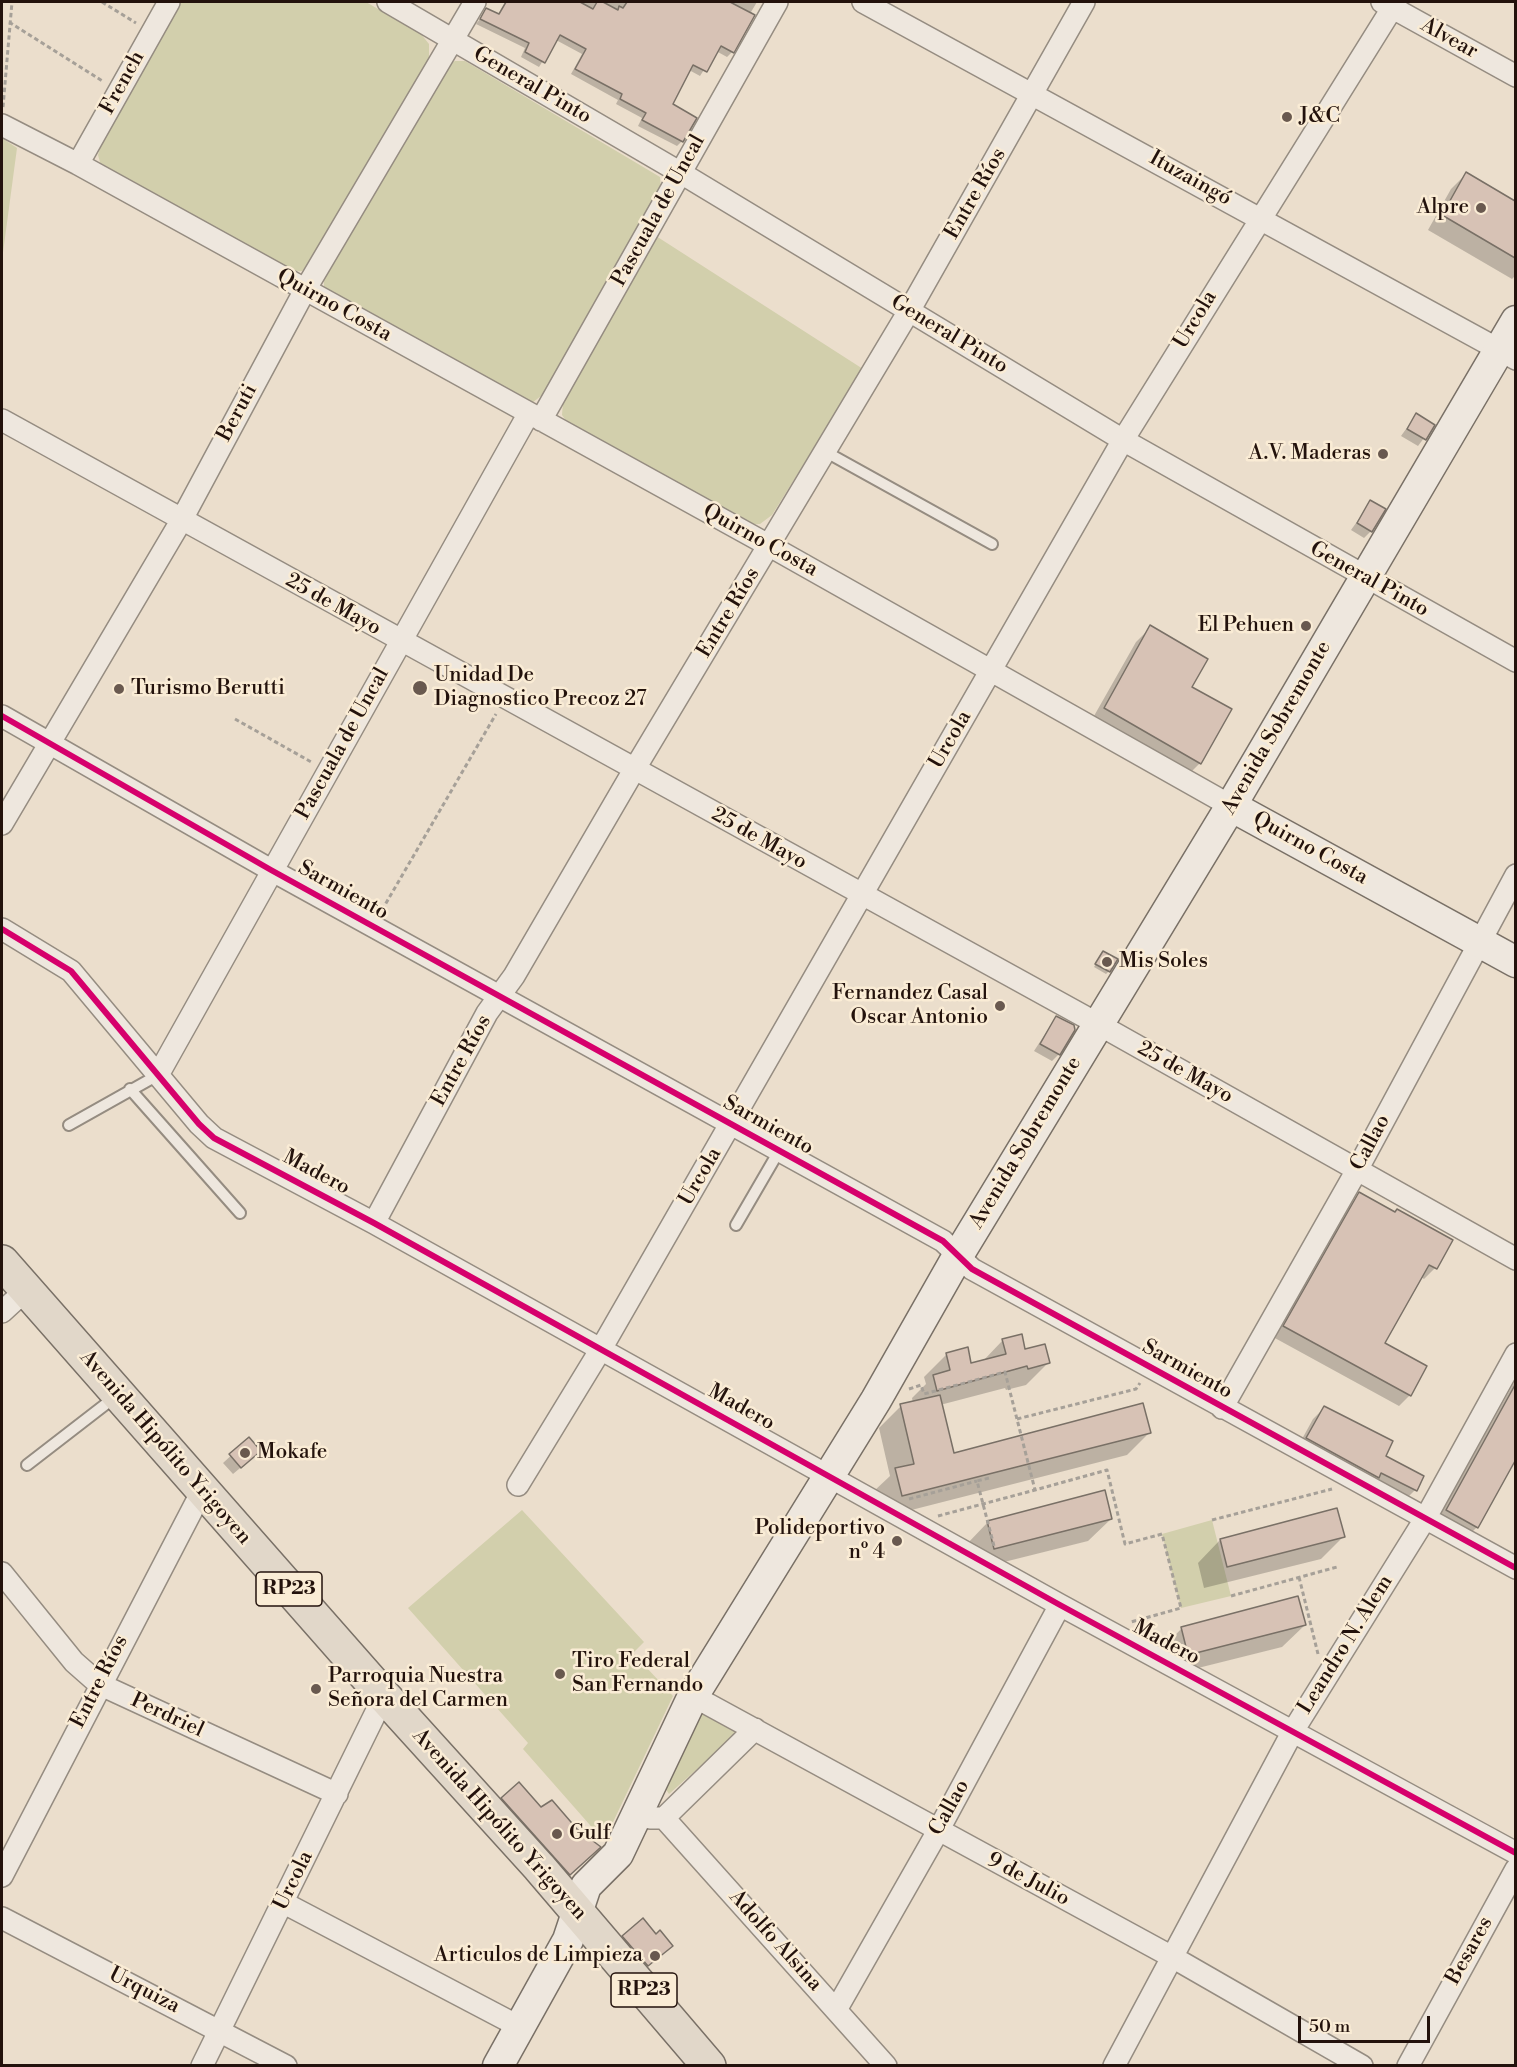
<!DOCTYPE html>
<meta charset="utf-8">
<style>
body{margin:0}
#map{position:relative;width:1517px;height:2067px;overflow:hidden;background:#ebdecc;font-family:"Libre Bodoni",serif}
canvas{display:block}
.frame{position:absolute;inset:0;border:3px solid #23120c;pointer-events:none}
.scale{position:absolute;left:1298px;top:2016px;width:132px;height:27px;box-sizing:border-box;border:3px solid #23120c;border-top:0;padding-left:8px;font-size:18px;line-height:21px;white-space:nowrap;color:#23120c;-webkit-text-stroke:4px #faecd5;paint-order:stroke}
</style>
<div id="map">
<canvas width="1517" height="2067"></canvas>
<div class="frame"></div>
<div class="scale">50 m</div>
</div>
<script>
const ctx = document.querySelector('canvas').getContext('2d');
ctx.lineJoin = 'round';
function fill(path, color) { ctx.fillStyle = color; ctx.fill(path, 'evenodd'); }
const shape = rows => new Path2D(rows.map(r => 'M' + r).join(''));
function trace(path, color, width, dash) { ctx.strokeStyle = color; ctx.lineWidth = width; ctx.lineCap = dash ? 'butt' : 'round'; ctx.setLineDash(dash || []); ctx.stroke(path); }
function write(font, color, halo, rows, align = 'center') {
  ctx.font = font + ' "Libre Bodoni",serif'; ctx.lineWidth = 5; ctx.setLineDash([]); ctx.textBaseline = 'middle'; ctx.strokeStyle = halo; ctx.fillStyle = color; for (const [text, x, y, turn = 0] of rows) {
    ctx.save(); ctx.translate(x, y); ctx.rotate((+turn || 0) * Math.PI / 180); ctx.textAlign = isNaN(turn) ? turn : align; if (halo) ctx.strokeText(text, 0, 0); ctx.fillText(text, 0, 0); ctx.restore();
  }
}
fill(shape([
 [179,2,366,2,421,34,429,44,429,58,310,263,302,271,291,272,101,166,98,155,101,145],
 [455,61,465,61,660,177,661,190,546,392,532,403,331,296,324,287,324,276,447,65],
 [2,138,17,148,2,260],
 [656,236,863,369,772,515,760,524,745,525,569,425,562,415,563,402],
 [522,1510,644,1642,633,1653,673,1696,604,1841,523,1749,528,1743,408,1608],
 [1212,1520,1231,1596,1181,1608,1162,1534],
 [702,1712,739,1732,669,1794,665,1788]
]), '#d2cfac');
fill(shape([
 [525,2,757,2,751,12,754,14,732,52,727,57,716,51,700,76,689,70,671,105,682,141,677,146,638,126,642,118,616,104,618,100,571,74,582,54,556,40,539,67,521,57,525,48,476,24,487,10,497,15,505,6,518,13],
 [1466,174,1516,202,1516,275,1512,279,1428,230,1451,189],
 [1416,415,1433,426,1418,446,1401,436],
 [1371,502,1371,531,1364,538,1351,530],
 [1151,627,1200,763,1185,778,1090,723,1136,642],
 [1103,953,1109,971,1106,974,1094,967],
 [1056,1017,1059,1054,1052,1061,1034,1051],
 [1360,1194,1395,1213,1435,1268,1424,1279,1421,1277,1383,1344,1425,1367,1410,1395,1399,1406,1273,1337,1349,1205],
 [1003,1340,1048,1363,1026,1385,1006,1390,1005,1388,940,1405,953,1455,1149,1433,1127,1455,880,1518,873,1492,890,1476,879,1428,901,1406,913,1403,912,1398,926,1384,924,1377,947,1354,970,1365,982,1362],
 [1516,1379,1516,1458,1477,1527,1466,1538,1436,1522],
 [1324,1408,1384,1457,1415,1490,1404,1501,1296,1450,1313,1419],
 [249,1439,252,1458,233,1474,223,1463],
 [1111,1519,1088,1541,972,1570,966,1545,988,1522],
 [1343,1537,1321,1559,1204,1588,1198,1563,1220,1540],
 [1305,1625,1282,1647,1166,1676,1160,1651,1182,1628],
 [519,1784,541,1809,598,1847,567,1877,500,1802],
 [623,1937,664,1953,641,1972,616,1944]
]), '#0003');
const building = shape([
 [506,2,580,2,593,9,597,2,603,2,618,10,619,6,623,8,627,2,730,2,755,15,734,53,721,46,707,72,693,65,673,104,697,118,683,142,642,120,646,113,620,99,622,94,575,69,586,49,560,35,545,63,525,52,529,43,480,19,486,8,499,14,506,2],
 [1466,172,1515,201,1515,258,1442,215,1466,172],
 [1416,413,1435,425,1426,440,1407,429,1416,413],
 [1370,500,1386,509,1372,532,1357,523,1370,500],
 [1150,625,1208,659,1192,687,1232,709,1201,764,1104,708,1150,625],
 [1103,951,1118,959,1110,972,1095,964,1103,951],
 [1056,1016,1074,1025,1075,1030,1060,1055,1040,1044,1056,1016],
 [1359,1192,1395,1212,1397,1209,1453,1240,1437,1269,1429,1265,1385,1343,1427,1366,1411,1396,1283,1326,1359,1192],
 [1022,1334,1025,1349,1045,1344,1050,1363,1028,1369,1027,1366,937,1391,933,1375,950,1370,946,1353,968,1347,971,1363,1006,1354,1002,1339,1022,1334],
 [1515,1385,1515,1461,1478,1528,1446,1510,1515,1385],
 [940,1395,954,1453,1143,1403,1151,1433,902,1496,895,1468,914,1464,900,1404,940,1395],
 [1324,1406,1393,1441,1386,1456,1424,1476,1417,1491,1381,1473,1379,1478,1306,1438,1324,1406],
 [249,1437,261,1451,241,1468,229,1454,249,1437],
 [1105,1490,1112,1519,994,1549,987,1521,1105,1490],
 [1337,1508,1345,1537,1227,1567,1220,1539,1337,1508],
 [1298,1596,1306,1625,1188,1655,1181,1627,1298,1596],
 [519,1782,541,1807,552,1800,577,1829,601,1847,570,1875,501,1798,519,1782],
 [643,1918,656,1934,660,1930,673,1946,648,1966,622,1936,643,1918]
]);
fill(building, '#d7c2b5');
trace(building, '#797066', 1.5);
const lane = shape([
 [826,452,992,544],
 [130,1089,240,1213],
 [69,1125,158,1075],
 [736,1225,779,1151],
 [27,1465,115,1397]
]);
const street = shape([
 [388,2,681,173,1123,440,1516,661],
 [863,2,1516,359],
 [1382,2,1516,76],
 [2,125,78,164,770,546,1231,806],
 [78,164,169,2],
 [2,420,1098,1024,1516,1259],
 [541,420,777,2],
 [2,716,271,870,943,1241,972,1269,1516,1568],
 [2,824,181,521,305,290,475,2],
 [2,929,71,971,199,1124,214,1138,374,1223,1060,1605,1516,1853],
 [158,1075,529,413],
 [374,1223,487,1013,514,976,634,770,909,311,1084,2],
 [2,1312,26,1290],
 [1222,1408,1357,1170,1516,875],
 [518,1485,601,1349,1123,440,1396,2],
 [2,1573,74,1662,99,1684,337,1794],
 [693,1696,1174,1958,1362,2066],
 [650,1818,664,1818,755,1729],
 [664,1818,886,2066],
 [2,1876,202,1491],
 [284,1903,520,2027],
 [2,1918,286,2066],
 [836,2010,938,1831,1060,1605],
 [202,2066,384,1696],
 [1114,2066,1293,1731,1425,1519,1516,1354],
 [1408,2066,1516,1869]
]);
const secondary = shape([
 [1231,806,1516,962],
 [498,2066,568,1940,586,1886,618,1854,693,1696,876,1400,959,1254,1231,806,1516,321]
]);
const primary = shape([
 [2,1262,384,1696,539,1867,709,2066]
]);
trace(lane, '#958c81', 14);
trace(street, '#958c81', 24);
trace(secondary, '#797066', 33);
trace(primary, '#797066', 36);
trace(shape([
 [102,2,136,23],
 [9,22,104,82],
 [3,107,12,2],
 [235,719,313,763],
 [382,910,496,714],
 [909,1389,921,1385,924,1394,1005,1372,1035,1490,1107,1470,1125,1544,1162,1534,1181,1608,1131,1622],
 [1017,1419,1136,1389,1140,1383],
 [989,1478,977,1481,994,1546],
 [909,1499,977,1481],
 [938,1516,1035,1490],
 [1212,1520,1332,1489],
 [1299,1577,1318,1654],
 [1231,1596,1337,1567]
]), '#a6a098', 3, [4.5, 3]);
trace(lane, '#eee7de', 10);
trace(street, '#eee7de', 21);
trace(secondary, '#eee7de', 30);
trace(primary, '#e1d7c9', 33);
trace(shape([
 [2,716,271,870,943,1241,972,1269,1516,1568],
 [2,929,71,971,199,1124,214,1138,374,1223,1060,1605,1516,1853]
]), '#d6006c', 6);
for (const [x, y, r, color] of [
 [1287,117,6,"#69594f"],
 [1481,208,6,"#69594f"],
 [1383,454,6,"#69594f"],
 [1306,626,6,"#69594f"],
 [420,688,8,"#69594f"],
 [119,689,6,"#69594f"],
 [1107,962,6,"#69594f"],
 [1000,1006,6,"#69594f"],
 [245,1453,6,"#69594f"],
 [897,1541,6,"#69594f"],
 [560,1674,6,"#69594f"],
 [316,1689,6,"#69594f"],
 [557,1834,6,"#69594f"],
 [655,1956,6,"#69594f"]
]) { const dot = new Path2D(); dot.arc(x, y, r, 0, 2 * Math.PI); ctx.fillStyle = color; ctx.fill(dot); trace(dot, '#faecd5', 2); }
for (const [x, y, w] of [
 [289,1589,66],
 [644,1990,66]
]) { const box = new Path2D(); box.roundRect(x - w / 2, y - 17, w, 34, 4.5); ctx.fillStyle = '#faecd5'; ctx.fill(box); trace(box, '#23120c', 1.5); }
write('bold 20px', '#23120c', null, [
 ["RP23",289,1589],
 ["RP23",644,1990]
]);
write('21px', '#23120c', '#faecd5', [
 ["Alvear",1449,39,29],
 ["French",123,83,-61],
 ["General Pinto",532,86,30],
 ["Ituzaingó",1190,179,29],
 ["Entre Ríos",976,194,-60],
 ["Pascuala de Uncal",659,211,-61],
 ["Quirno Costa",334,306,29],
 ["Urcola",1196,320,-59],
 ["General Pinto",949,335,31],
 ["Beruti",238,413,-62],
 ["Quirno Costa",760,541,29],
 ["General Pinto",1369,580,29],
 ["25 de Mayo",333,605,29],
 ["Entre Ríos",729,613,-59],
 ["Avenida Sobremonte",1277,728,-60],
 ["Urcola",951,740,-60],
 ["Pascuala de Uncal",343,744,-61],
 ["25 de Mayo",759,839,29],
 ["Quirno Costa",1310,849,29],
 ["Sarmiento",343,891,29],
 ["Entre Ríos",462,1061,-61],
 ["25 de Mayo",1185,1073,29],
 ["Sarmiento",768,1126,29],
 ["Avenida Sobremonte",1026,1143,-59],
 ["Callao",1371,1143,-62],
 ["Madero",316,1173,28],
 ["Urcola",701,1177,-60],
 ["Sarmiento",1187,1370,29],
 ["Madero",741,1408,29],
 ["Avenida Hipólito Yrigoyen",165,1448,49],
 ["Madero",1166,1643,28],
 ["Leandro N. Alem",1346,1645,-58],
 ["Entre Ríos",100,1682,-63],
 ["Perdriel",167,1716,25],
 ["Callao",950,1808,-61],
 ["Avenida Hipólito Yrigoyen",499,1825,48],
 ["9 de Julio",1028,1880,28],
 ["Urcola",294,1881,-64],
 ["Adolfo Alsina",775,1941,48],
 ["Besares",1470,1951,-61],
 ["Urquiza",144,1991,27]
]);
write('21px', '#23120c', '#faecd5', [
 ["J&C",1299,117],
 ["Alpre",1469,208,"right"],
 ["A.V. Maderas",1371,454,"right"],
 ["El Pehuen",1294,626,"right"],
 ["Unidad De",434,676],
 ["Diagnostico Precoz 27",434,700],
 ["Turismo Berutti",131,689],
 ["Mis Soles",1119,962],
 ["Fernandez Casal",988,994,"right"],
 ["Oscar Antonio",988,1018,"right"],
 ["Mokafe",257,1453],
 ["Polideportivo",885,1529,"right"],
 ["nº 4",885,1553,"right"],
 ["Tiro Federal",572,1662],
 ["San Fernando",572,1686],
 ["Parroquia Nuestra",328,1677],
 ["Señora del Carmen",328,1701],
 ["Gulf",569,1834],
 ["Articulos de Limpieza",643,1956,"right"]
], 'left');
</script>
